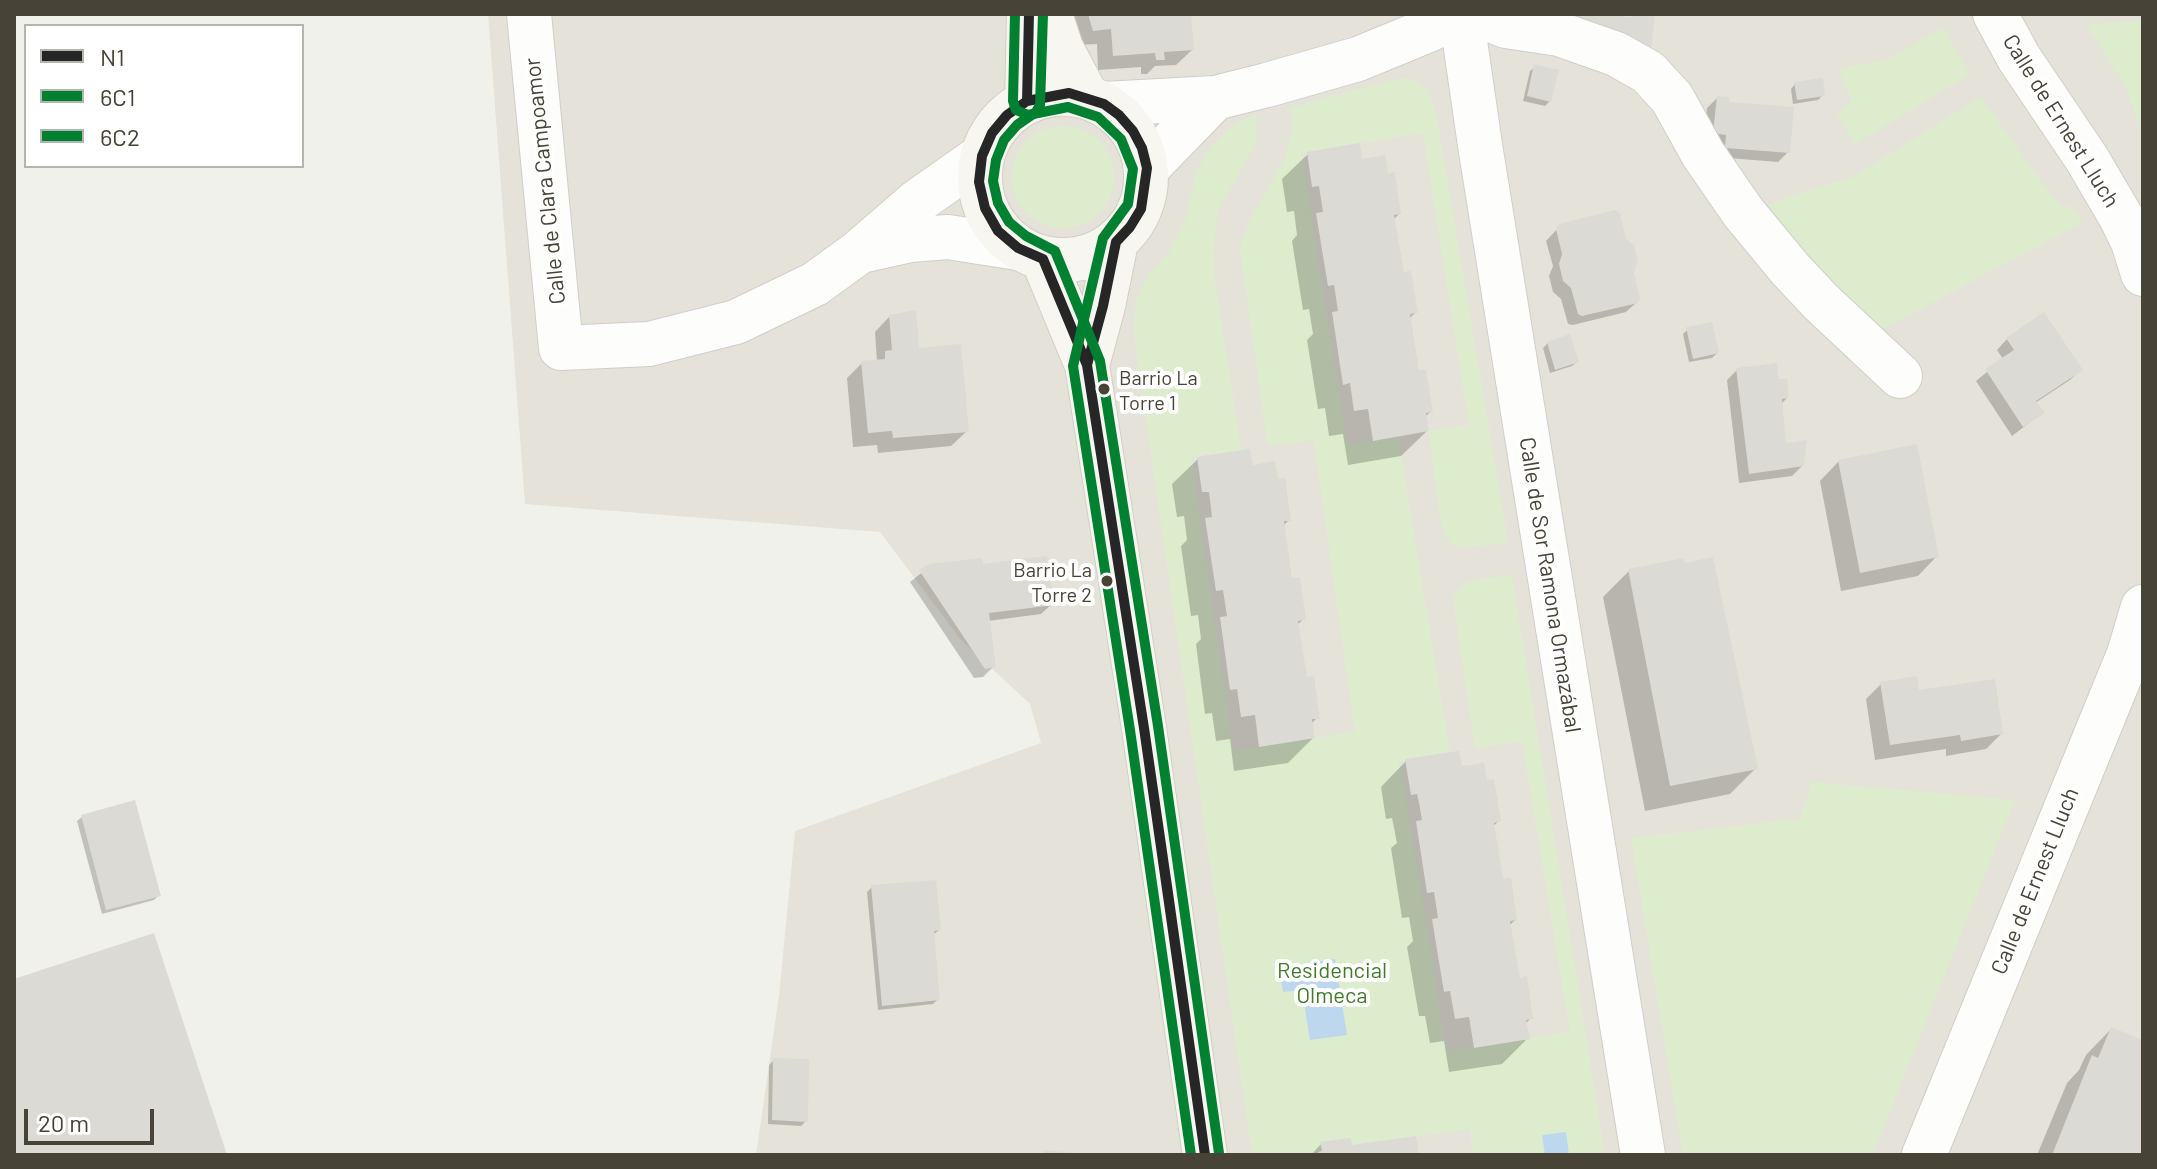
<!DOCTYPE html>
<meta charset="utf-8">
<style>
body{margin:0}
#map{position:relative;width:2157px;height:1169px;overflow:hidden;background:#f1f1ec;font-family:Barlow,sans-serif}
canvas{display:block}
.frame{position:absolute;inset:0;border:16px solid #484337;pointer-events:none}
.legend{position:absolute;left:24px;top:24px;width:280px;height:144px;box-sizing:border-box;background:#fff;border:2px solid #b6b4af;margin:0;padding:10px 14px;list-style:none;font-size:24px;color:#484337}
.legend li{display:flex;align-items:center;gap:16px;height:40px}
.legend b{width:40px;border:2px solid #b6b4af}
.scale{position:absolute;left:24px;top:1109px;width:130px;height:36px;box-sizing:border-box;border:4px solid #484337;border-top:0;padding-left:10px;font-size:24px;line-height:28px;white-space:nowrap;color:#484337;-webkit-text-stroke:6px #fff;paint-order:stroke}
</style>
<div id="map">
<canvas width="2157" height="1169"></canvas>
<div class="frame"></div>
<ul class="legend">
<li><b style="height:10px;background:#262626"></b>N1</li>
<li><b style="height:10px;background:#008131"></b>6C1</li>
<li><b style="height:10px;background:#008131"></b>6C2</li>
</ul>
<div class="scale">20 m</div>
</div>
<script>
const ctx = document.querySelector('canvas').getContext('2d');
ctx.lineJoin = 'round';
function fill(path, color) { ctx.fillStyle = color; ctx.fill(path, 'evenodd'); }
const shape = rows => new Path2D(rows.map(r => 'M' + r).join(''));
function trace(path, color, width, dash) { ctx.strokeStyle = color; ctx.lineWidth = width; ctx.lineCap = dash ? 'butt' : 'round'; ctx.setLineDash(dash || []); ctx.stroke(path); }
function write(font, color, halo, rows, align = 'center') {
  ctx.font = font + ' Barlow,sans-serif'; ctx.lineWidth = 8; ctx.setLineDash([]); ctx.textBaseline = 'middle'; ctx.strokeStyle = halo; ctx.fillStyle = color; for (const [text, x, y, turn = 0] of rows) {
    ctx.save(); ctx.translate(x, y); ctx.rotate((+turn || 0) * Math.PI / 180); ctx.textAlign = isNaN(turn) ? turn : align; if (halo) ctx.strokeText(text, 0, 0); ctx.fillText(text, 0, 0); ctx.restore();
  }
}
fill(shape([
 [488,14,2143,14,2143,1155,756,1155,779,995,795,831,1041,743,1030,704,961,640,880,532,525,504]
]), '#e5e3d9');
fill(shape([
 [2143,21,2143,134,2125,85,2086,24],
 [1943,28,1970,74,1855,144,1836,112,1852,102,1839,69,1886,60],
 [1401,78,1416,81,1425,88,1432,100,1437,119,1508,542,1463,548,1452,544,1445,536,1440,518,1429,431,1469,425,1423,133,1301,153,1347,444,1398,437,1450,752,1399,761,1447,1051,1570,1032,1522,741,1475,748,1454,606,1454,597,1460,588,1473,580,1512,575,1605,1155,1473,1155,1469,1129,1352,1145,1351,1138,1321,1142,1322,1151,1318,1152,1318,1155,1252,1155,1134,336,1134,314,1138,294,1150,273,1169,252,1186,218,1197,170,1212,146,1225,133,1240,121,1255,115,1257,142,1218,209,1213,250,1214,275,1241,450,1191,457,1233,750,1355,732,1314,440,1268,446,1240,249,1249,222,1285,158,1293,127,1290,108],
 [1981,97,2050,194,2060,204,2071,208,2083,222,1875,333,1764,212,1770,205,1782,199,1853,177],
 '1012 177a51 51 0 1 1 102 0a51 51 0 1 1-102 0Z',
 [1812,782,2015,800,1872,1155,1683,1155,1631,838,1800,819]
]), '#ddeccd');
fill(shape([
 [1335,959,1347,1035,1310,1040,1302,990,1283,992,1279,967],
 [1566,1132,1569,1155,1545,1155,1542,1135]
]), '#bdd7ef');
fill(shape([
 [1071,14,1189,14,1192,50,1176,65,1155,66,1147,74,1141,74,1141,67,1098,70,1097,44,1078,45],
 [1535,67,1550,101,1545,106,1523,101,1530,71],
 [1795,84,1823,95,1818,100,1793,104,1791,89],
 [1717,98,1727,104,1788,152,1778,162,1716,157,1704,143,1707,108],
 [1308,154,1361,161,1399,214,1393,220,1402,274,1416,312,1409,319,1418,373,1431,411,1425,417,1427,431,1401,456,1348,465,1343,434,1329,436,1325,408,1318,409,1307,340,1313,334,1309,309,1303,310,1292,241,1297,235,1294,211,1287,212,1282,179],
 [1560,226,1637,302,1626,312,1573,325,1568,324,1561,299,1553,292,1549,276,1553,266,1546,241],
 [890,316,918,350,967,431,951,446,878,453,877,445,853,447,847,378,862,363,877,362,875,332],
 [1688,329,1717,353,1712,358,1689,362,1683,334],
 [2007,339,2080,370,2070,380,2035,403,2042,413,2012,436,1976,381,2003,359,1997,350],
 [1548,343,1577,362,1572,366,1550,373,1543,348],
 [1737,370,1777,381,1787,398,1780,405,1785,445,1802,466,1792,476,1739,483,1727,380],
 [1198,459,1251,467,1289,520,1283,526,1290,580,1304,619,1297,625,1305,679,1317,718,1311,724,1313,738,1288,763,1234,771,1230,739,1216,741,1212,713,1205,714,1196,644,1201,639,1198,615,1191,616,1181,546,1187,540,1184,516,1177,517,1172,484],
 [1839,461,1937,556,1918,576,1841,591,1820,481],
 [930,566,981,567,1052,604,1041,614,988,621,994,666,983,677,974,678,910,582],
 [1629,571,1756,768,1730,794,1645,811,1603,597],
 [1881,684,1918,693,2001,734,1986,749,1946,756,1946,749,1875,760,1866,699],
 [1406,761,1460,768,1499,821,1492,827,1502,881,1515,920,1509,926,1518,980,1531,1018,1525,1024,1528,1038,1502,1064,1449,1072,1444,1041,1430,1043,1425,1016,1419,1016,1407,947,1413,941,1409,917,1402,918,1391,848,1397,843,1392,818,1386,819,1381,787],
 [82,817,159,895,154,900,102,914,77,821],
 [872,887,939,930,934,934,938,999,933,1004,878,1010,867,892],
 [2111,1029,2143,1042,2143,1155,2037,1155,2067,1083,2079,1070,2086,1055],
 [774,1060,806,1121,801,1126,768,1124,769,1065],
 [1321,1144,1351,1147,1417,1155,1311,1155]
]), '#0003');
fill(shape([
 [1088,14,1191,14,1194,50,1164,52,1165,60,1156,60,1155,53,1113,56,1111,29,1093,31],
 [1527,14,1614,14,1631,18,1632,14,1655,14,1651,51],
 [1534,64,1559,70,1551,102,1527,96],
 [1823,78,1825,96,1797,100,1794,82],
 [1717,96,1729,97,1729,102,1794,107,1790,153,1725,148,1726,135,1713,133],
 [1360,143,1362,159,1385,155,1388,173,1395,172,1401,214,1394,215,1404,272,1411,271,1418,313,1410,314,1419,370,1426,370,1433,412,1426,413,1429,431,1373,441,1368,409,1354,411,1350,383,1343,385,1332,312,1338,311,1334,285,1328,286,1316,213,1323,212,1319,186,1312,187,1307,152],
 [1615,210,1620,213,1626,239,1634,245,1638,262,1634,272,1640,298,1638,303,1582,316,1578,314,1571,288,1563,281,1559,264,1562,254,1556,229,1559,224],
 [916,310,919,348,961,344,969,432,893,438,892,431,868,433,861,361,885,359,885,351,892,350,889,315],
 [2044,312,2083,370,2036,401,2045,413,2023,427,1985,369,2014,350,2006,338],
 [1712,322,1719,353,1693,359,1686,327],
 [1570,334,1579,362,1555,370,1547,342],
 [1777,363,1779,379,1787,379,1789,398,1782,399,1786,443,1807,440,1804,466,1749,474,1736,368],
 [1917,444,1939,557,1860,573,1838,460],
 [1250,449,1253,465,1275,461,1278,479,1285,478,1291,521,1284,521,1292,578,1300,577,1306,620,1298,621,1307,677,1314,676,1320,719,1312,719,1315,738,1259,747,1255,715,1241,717,1237,689,1230,690,1220,617,1227,616,1223,590,1216,591,1205,518,1212,517,1209,492,1202,492,1197,457],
 [1047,556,1054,605,989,613,996,667,985,669,919,570,929,564,982,558,983,564],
 [1713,557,1758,769,1670,786,1628,569,1684,558,1685,563],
 [1917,676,1919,690,1995,679,2003,734,1961,741,1960,735,1890,745,1880,682],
 [1459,751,1462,766,1484,763,1487,780,1494,779,1501,821,1494,823,1503,879,1511,877,1517,920,1510,921,1520,978,1527,976,1533,1019,1526,1020,1530,1039,1474,1048,1469,1017,1455,1019,1450,991,1444,992,1432,919,1438,918,1434,892,1427,893,1416,821,1422,820,1419,803,1417,794,1411,795,1405,759],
 [135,800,161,896,106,910,81,815],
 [936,880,941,930,934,931,940,1000,882,1006,871,885],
 [154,933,227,1155,14,1155,14,979],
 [2111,1027,2143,1040,2143,1155,2052,1155,2092,1055,2098,1058],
 [773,1058,809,1059,808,1122,772,1120],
 [1416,1136,1419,1155,1318,1155,1318,1152,1322,1151,1320,1142,1351,1138,1352,1145],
 [1044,1150,1072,1153,1072,1155,1043,1155]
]), '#dbdad4');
const street = shape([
 [529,14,561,348,649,344,736,322,815,284,859,252,918,201,982,156],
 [1461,14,1480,145,1643,1155],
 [1476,14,1506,26,1559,34,1616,54,1648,72,1672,98,1703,154,1743,212,1790,269,1821,302,1900,376],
 [1995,14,2019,58,2087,159,2121,217,2133,242,2143,274],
 [1104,104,1215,98,1267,85,1358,59,1431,29,1451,14],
 [1147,168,1215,98],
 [861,251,910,240,948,237,1018,248],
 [1924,1155,2129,654,2143,607]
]);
const secondary = shape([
 [1050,14,1061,48,1087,97],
 '980 177a83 83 0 1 1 166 0a83 83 0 1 1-166 0Z',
 [1027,101,1029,14],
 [1043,259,1087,365,1144,728,1205,1155],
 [1087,365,1103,306,1116,242]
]);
trace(street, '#d0ceca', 46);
trace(secondary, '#d1cec3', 46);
trace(street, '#fdfdfc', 44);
trace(secondary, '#f7f6f0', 44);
trace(shape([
 [1069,93,1104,104,1119,115,1133,131,1142,148,1147,168,1141,209,1130,227,1116,242,1103,306,1087,365,1043,259,1018,248,998,231,985,208,979,182,982,156,992,133,1007,115,1027,101,1069,93],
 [1027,101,1029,14],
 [1087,365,1144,728],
 [1087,365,1144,728],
 [1144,728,1168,893,1205,1155,1144,728]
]), '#262626', 10);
trace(shape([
 [1015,14,1013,101,1016,110,1028,115,1068,107,1098,117,1121,139,1133,169,1128,204,1103,238,1073,366,1130,730,1191,1155]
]), '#008131', 10);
trace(shape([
 [1043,14,1040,105,1036,112,1017,125,1004,140,996,160,993,181,998,203,1009,222,1026,236,1055,251,1100,361,1158,726,1219,1153]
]), '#008131', 10);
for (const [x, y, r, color] of [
 [1104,389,7,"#484337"],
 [1107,581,7,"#484337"]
]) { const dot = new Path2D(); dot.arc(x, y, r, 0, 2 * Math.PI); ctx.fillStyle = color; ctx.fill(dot); trace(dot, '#fff', 3); }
write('20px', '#484337', '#fff', [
 ["Barrio La",1119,378],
 ["Torre 1",1119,403],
 ["Barrio La",1092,570,"right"],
 ["Torre 2",1092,595,"right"]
], 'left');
write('22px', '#484337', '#fff', [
 ["Calle de Ernest Lluch",2061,121,58],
 ["Calle de Clara Campoamor",545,181,-96],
 ["Calle de Sor Ramona Ormazábal",1550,585,81],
 ["Calle de Ernest Lluch",2035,881,-68]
]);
write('22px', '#427a2b', '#fff', [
 ["Residencial",1332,971],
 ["Olmeca",1332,996]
]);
</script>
